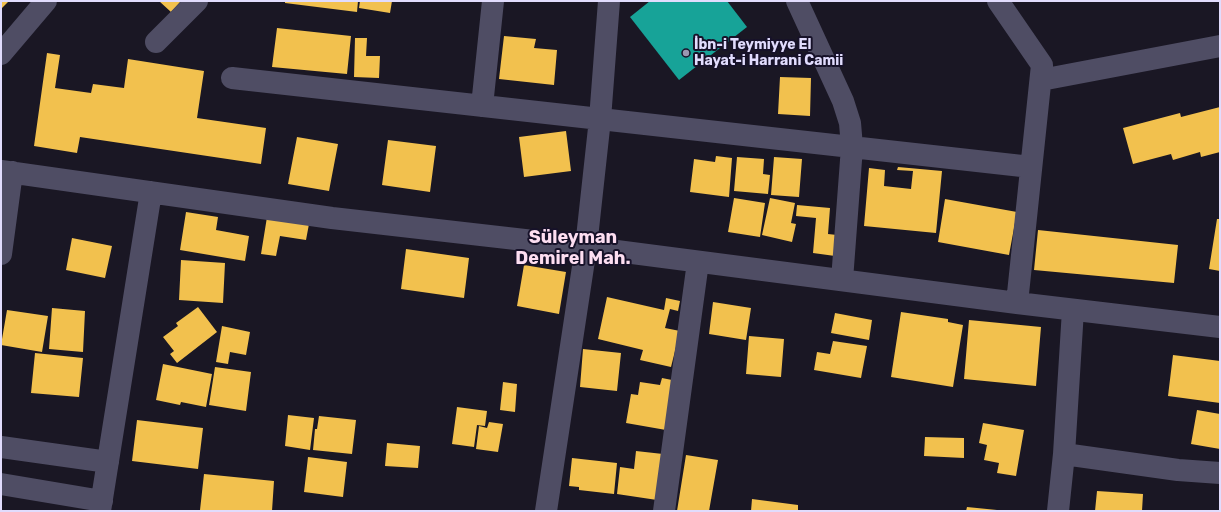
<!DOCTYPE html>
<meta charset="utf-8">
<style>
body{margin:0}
#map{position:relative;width:1221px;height:512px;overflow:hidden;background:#1a1724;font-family:Rubik,sans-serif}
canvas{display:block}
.frame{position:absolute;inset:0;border:2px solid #e1dcfd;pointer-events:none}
</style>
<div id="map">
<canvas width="1221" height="512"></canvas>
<div class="frame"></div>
</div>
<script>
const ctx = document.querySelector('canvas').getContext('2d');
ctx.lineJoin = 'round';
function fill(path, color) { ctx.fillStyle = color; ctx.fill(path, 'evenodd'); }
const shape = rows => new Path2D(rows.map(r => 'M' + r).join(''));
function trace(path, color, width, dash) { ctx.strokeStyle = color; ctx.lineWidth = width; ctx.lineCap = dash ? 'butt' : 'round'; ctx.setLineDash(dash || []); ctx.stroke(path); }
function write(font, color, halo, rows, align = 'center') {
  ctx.font = font + ' Rubik,sans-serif'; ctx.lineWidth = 4; ctx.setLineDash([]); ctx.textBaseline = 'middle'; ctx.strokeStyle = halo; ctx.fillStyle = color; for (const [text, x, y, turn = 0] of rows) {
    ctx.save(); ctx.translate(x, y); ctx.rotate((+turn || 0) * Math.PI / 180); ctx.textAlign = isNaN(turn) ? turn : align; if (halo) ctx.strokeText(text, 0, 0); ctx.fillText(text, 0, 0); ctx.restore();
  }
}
fill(shape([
 [1,1,9,1,1,9],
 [159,1,181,1,171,12],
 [285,1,358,1,357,12,285,3],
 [360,1,392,1,390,13,359,8],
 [277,28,351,36,347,74,272,67],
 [504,36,536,39,534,48,557,50,554,85,499,79],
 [355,38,367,38,366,56,380,56,379,78,354,77],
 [47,53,60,55,55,88,91,93,93,84,124,88,128,59,204,71,197,118,266,128,261,164,80,137,77,153,34,146],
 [780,77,811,78,810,116,778,114],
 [1220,107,1220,152,1201,157,1200,152,1173,160,1171,154,1133,164,1123,128,1180,113,1181,117],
 [566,131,571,171,524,177,519,137],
 [297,137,338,144,329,191,288,184],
 [388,140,436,146,430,192,382,185],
 [716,156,732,158,729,197,690,192,694,159,715,162],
 [737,157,764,159,763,174,770,175,768,194,734,191],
 [774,157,802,159,799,197,771,195],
 [898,167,942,171,936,233,864,226,869,168,885,170,884,186,911,189,913,171,897,170],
 [734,198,765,203,760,237,728,232],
 [770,198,795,203,791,223,796,224,792,242,762,235],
 [945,199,1017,212,1009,255,938,242],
 [797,205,830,208,828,234,837,235,835,256,813,253,816,218,796,216],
 [186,212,218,217,216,230,249,236,245,261,180,250],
 [267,217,309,224,306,240,280,236,276,256,261,254],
 [1217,219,1220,219,1220,271,1209,269],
 [1038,230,1178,245,1174,283,1034,270],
 [72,238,112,246,105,278,66,270],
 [406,249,469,258,464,298,401,289],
 [181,260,225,263,223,303,179,300],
 [524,265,566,272,559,314,517,306],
 [607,297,664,310,666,298,680,301,678,311,670,309,665,328,680,331,671,367,640,360,643,350,598,339],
 [713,302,751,308,746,340,709,334],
 [198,307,217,332,177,363,170,354,174,351,163,337,178,326,176,323],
 [52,308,85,311,83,352,49,349],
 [7,310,48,316,42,352,1,345],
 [901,312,948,319,948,322,963,325,953,387,891,377],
 [835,313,872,320,869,340,831,333],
 [969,320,1041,327,1036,386,964,379],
 [222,326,250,332,246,355,230,352,228,364,216,362],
 [749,336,784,339,781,377,746,374],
 [833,341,867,346,861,378,814,370,817,352,830,354],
 [583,349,621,353,617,391,580,387],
 [35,353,83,358,79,397,31,393],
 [1173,355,1220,361,1220,403,1168,396],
 [163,364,212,374,206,407,181,402,180,405,156,400],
 [215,367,251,372,246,411,209,405],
 [662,378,677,381,666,430,626,423,631,394,638,395,640,382,660,385],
 [503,382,517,384,515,412,500,410],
 [457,407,487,411,485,426,477,425,474,447,452,444],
 [1197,410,1220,414,1220,449,1191,444],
 [288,415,314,418,310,450,285,446],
 [319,416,356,420,352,454,313,450,315,429,317,429],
 [137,420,203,428,198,469,132,461],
 [489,422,503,424,498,452,476,449,479,426,487,428],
 [983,423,1024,430,1016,476,997,473,999,463,984,460,987,445,979,443],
 [925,437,964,438,964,458,924,456],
 [387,443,420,446,418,468,385,466],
 [636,451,663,454,657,500,617,494,620,467,634,469],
 [686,455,718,460,709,511,677,511],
 [308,457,347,462,343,497,304,492],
 [572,458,617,463,614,494,579,490,579,487,569,486],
 [204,474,274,481,272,511,215,511,200,510],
 [1097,491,1143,494,1142,511,1095,511],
 [752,499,798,505,798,511,751,511],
 [967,507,997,510,997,511,966,511]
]), '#f2c14e');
fill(shape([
 [650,1,727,1,747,27,679,80,630,17]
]), '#17a398');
trace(shape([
 [797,1,843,101,850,123,852,147,842,280],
 [998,1,1042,65,1017,303],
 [156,42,197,1],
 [1,54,46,1],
 [232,78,1031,167],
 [1041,80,1220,46],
 [482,106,493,1],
 [1,171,332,218,586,247,1017,303,1220,327],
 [1,254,12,172],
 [1,447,108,462],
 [1064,454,1178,470,1220,473],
 [1,484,102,501],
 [100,511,151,192],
 [546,511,586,247,600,119,609,1],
 [664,511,698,262],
 [1058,511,1064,454,1073,310]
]), '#4f4d64', 22);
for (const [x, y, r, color] of [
 [686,53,4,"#9b97b1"]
]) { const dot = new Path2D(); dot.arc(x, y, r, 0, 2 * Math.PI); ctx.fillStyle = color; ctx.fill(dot); trace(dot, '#171229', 1.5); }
write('bold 14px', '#e1dcfd', '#171229', [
 ["İbn-i Teymiyye El",694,45],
 ["Hayat-i Harrani Camii",694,61]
], 'left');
write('bold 18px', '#fddef1', '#171229', [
 ["Süleyman",573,238],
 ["Demirel Mah.",573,259]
]);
</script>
